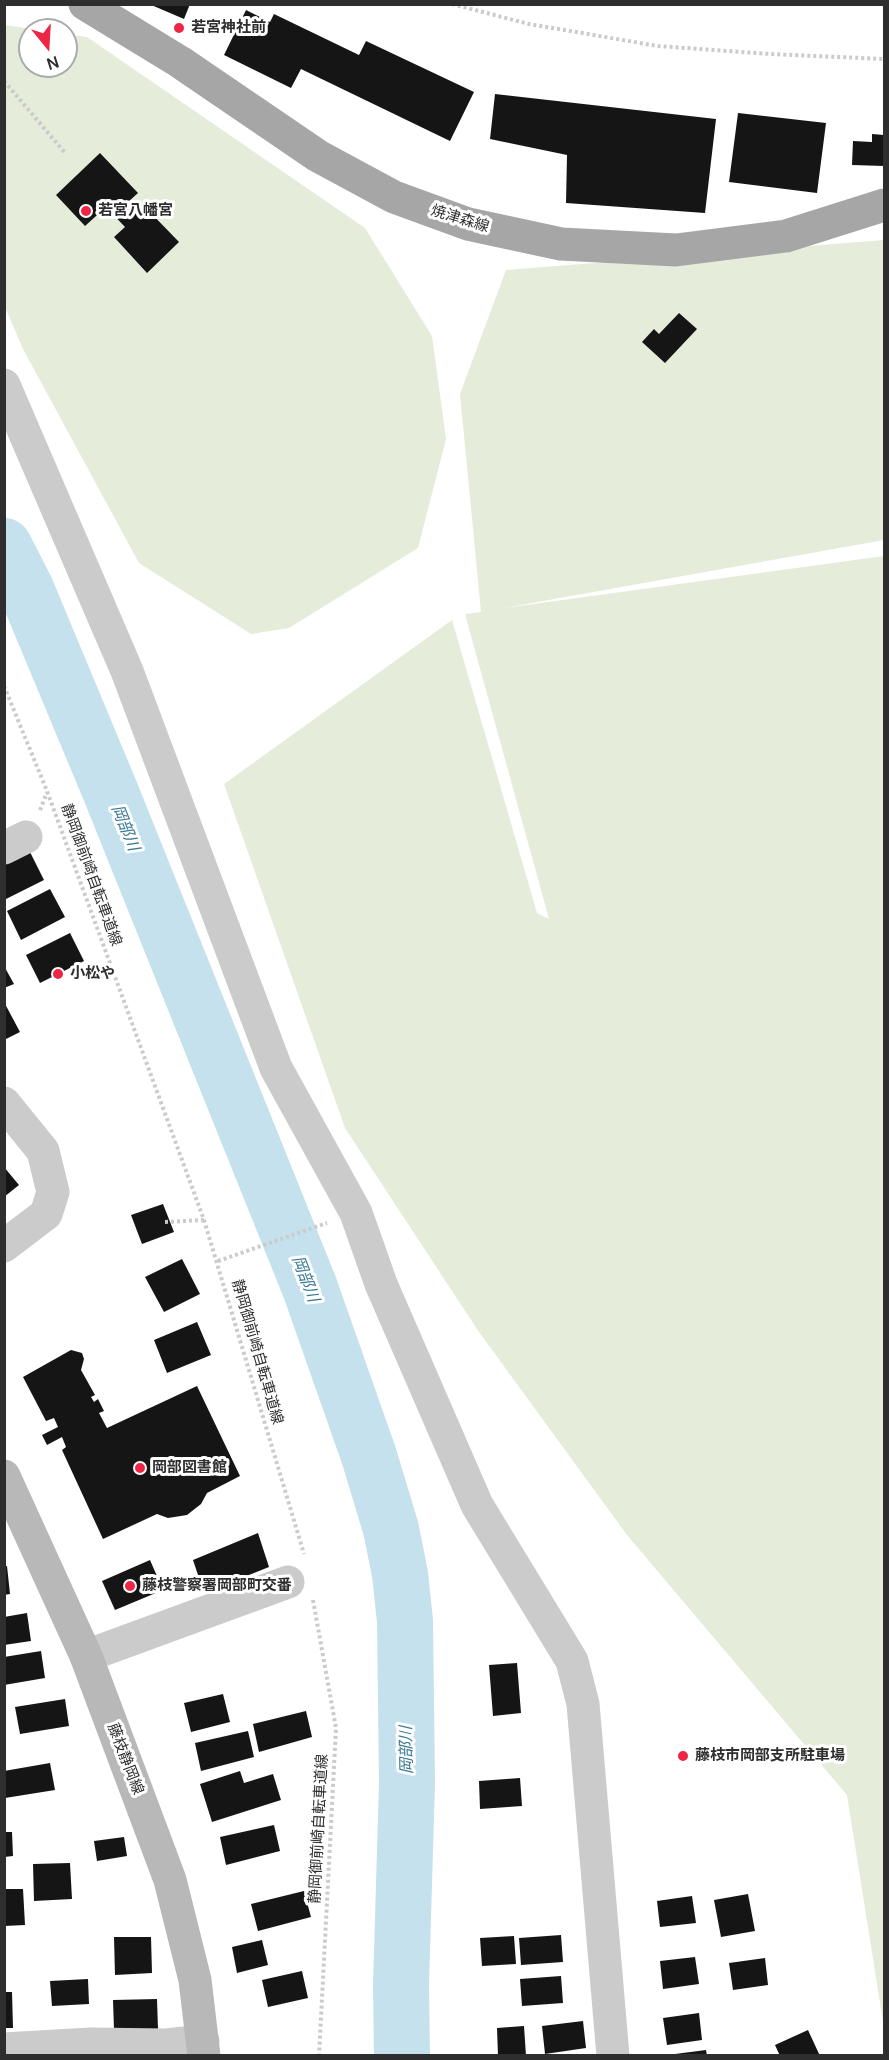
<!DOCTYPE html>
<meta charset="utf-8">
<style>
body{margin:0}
#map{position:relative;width:889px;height:2060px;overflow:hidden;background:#fff;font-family:Manrope,sans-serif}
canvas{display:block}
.frame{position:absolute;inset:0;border:6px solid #2e2e2e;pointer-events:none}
.north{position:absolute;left:18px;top:18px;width:60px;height:60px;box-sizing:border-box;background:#fff;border:2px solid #ababab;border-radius:50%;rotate:162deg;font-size:16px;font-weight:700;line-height:24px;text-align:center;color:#2e2e2e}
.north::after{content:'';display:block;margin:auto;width:21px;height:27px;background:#ef2546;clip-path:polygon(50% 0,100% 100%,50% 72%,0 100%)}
</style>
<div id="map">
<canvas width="889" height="2060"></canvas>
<div class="frame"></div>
<div class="north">N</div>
</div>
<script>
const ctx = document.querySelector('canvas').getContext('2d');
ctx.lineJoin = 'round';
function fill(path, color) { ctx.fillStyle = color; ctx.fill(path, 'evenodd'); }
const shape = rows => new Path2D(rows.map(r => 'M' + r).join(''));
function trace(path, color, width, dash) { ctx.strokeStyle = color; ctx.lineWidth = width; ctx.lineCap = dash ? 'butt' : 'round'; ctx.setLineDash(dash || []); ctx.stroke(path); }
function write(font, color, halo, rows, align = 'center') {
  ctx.font = font + ' Manrope,"Noto Sans JP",sans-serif'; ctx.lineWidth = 6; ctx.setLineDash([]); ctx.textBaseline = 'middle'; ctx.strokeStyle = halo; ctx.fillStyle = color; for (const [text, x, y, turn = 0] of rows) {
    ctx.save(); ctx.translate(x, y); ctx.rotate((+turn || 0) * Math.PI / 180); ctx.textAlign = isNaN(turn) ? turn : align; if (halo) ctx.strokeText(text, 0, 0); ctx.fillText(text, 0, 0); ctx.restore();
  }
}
fill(shape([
 [4,25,41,30,30,30,30,66,66,66,66,34,87,37,365,228,432,336,446,439,418,548,289,628,251,634,139,563,23,349,5,307],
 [884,240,884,540,504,608,884,556,884,2028,847,1795,627,1535,479,1332,345,1128,224,784,452,620,537,913,549,919,465,614,481,612,460,394,506,270]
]), '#e5ecda');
trace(shape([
 [4,546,26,589,111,793,310,1288,369,1456,391,1529,400,1574,405,1621,407,1783,401,1985,402,2056]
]), '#c5e1ed', 56);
fill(shape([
 [149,4,190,4,184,19],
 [246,10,270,22,274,14,359,55,366,41,474,92,450,141,301,69,291,88,224,55],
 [495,94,716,119,705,213,566,203,567,155,490,139],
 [738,113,826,123,817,193,729,182],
 [872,134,884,135,884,166,852,165,853,141,872,142],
 [100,153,138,193,127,203,139,215,146,208,179,242,147,273,114,237,125,227,106,207,85,226,56,195],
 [679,313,697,329,665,363,642,342,654,329,659,334],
 [30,852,44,880,4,900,4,865],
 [50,889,65,917,21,940,7,911],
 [70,933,84,961,40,983,26,955],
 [4,966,14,984,4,988],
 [4,1002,20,1032,4,1040],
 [4,1167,19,1185,4,1197],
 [163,1204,174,1232,142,1244,131,1215],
 [182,1259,200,1294,164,1312,145,1277],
 [197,1322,211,1355,167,1373,154,1340],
 [71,1350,82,1353,84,1359,81,1370,95,1395,91,1397,94,1402,98,1399,104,1411,99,1413,107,1428,197,1386,240,1476,207,1493,201,1504,187,1515,168,1518,157,1514,103,1539,62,1450,66,1447,62,1437,47,1445,42,1435,58,1427,54,1418,46,1421,23,1377],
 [258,1533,269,1567,204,1593,193,1560],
 [150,1560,163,1590,115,1610,102,1581],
 [7,1566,10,1594,4,1595,4,1567],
 [27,1613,31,1641,4,1645,4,1617],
 [41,1651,45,1678,4,1685,4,1657],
 [517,1663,521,1713,493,1716,489,1665],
 [223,1694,230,1722,191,1732,184,1703],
 [65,1699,69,1726,20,1734,15,1707],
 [306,1711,312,1737,259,1752,253,1724],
 [248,1731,254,1757,201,1771,195,1743],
 [50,1763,55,1790,5,1798,4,1771],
 [240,1771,244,1783,273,1774,281,1800,212,1822,200,1784],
 [520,1778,522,1806,480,1809,479,1781],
 [274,1825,280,1851,226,1865,220,1837],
 [4,1832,12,1832,13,1856,4,1857],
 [124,1837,127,1856,97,1861,94,1841],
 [70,1863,72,1899,34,1901,33,1864],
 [4,1889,23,1889,25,1925,4,1926],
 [304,1891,311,1917,258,1931,251,1904],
 [748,1894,755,1931,721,1937,714,1900],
 [692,1896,696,1923,660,1927,657,1901],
 [561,1935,563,1962,521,1965,519,1938],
 [514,1936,516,1964,482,1966,480,1938],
 [114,1937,151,1937,152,1973,115,1975],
 [262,1940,268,1965,237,1973,232,1947],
 [695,1957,699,1984,663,1989,660,1961],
 [765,1958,768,1985,733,1990,729,1963],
 [302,1971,308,1998,268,2007,262,1980],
 [561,1976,563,2003,522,2006,520,1979],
 [88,1979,89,2004,52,2006,50,1981],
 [4,1992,12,1992,13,2028,4,2028],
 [157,1999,158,2029,114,2030,113,2000],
 [699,2013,702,2040,667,2045,663,2018],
 [583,2021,586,2048,545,2054,542,2026],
 [524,2026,526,2056,498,2056,497,2028],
 [808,2030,820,2056,780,2056,775,2045],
 [706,2050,707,2056,675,2056,675,2054]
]), '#151515');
trace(shape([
 [452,4,529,24,658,46,770,54,884,59],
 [4,81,66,154],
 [4,686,47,791,204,1220,304,1554],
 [40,810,47,792],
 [165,1222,204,1220],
 [218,1261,327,1223],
 [313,1600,336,1728,319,2056]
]), '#cbcbcb', 4, [3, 3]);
trace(shape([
 [4,385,127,671,276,1068,356,1213,381,1284,477,1505,572,1661,583,1704,613,2056],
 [4,848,26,837],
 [4,1103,43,1151,53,1192,46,1214,4,1246],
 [86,1656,288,1582],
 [4,2049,91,2044,166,2045,203,2041]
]), '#cbcbcb', 33);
trace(shape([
 [4,1476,86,1656,170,1880,195,1980,204,2056]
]), '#b8b8b8', 33);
trace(shape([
 [85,4,180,62,318,156,394,197,468,224,561,244,676,250,786,236,884,205]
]), '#a6a6a6', 33);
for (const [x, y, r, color] of [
 [179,28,6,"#ef2546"],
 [86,211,6,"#ef2546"],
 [58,974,6,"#ef2546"],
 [140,1468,6,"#ef2546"],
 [130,1586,6,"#ef2546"],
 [683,1756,6,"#ef2546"]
]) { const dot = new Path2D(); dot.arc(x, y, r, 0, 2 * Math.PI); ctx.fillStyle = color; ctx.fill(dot); trace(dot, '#fff', 2); }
write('bold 15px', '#2e2e2e', '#fff', [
 ["若宮神社前",191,28],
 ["若宮八幡宮",98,211],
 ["小松や",70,974],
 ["岡部図書館",152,1468],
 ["藤枝警察署岡部町交番",142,1586],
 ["藤枝市岡部支所駐車場",695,1756]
], 'left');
write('15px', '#2e2e2e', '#fff', [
 ["焼津森線",460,219,17],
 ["静岡御前崎自転車道線",91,875,70],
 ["静岡御前崎自転車道線",257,1352,74],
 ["藤枝静岡線",125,1759,69],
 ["静岡御前崎自転車道線",319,1829,-87]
]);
write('italic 16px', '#377894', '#fff', [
 ["岡部川",125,828,68],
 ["岡部川",305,1279,69],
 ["岡部川",407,1750,-91]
]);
</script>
